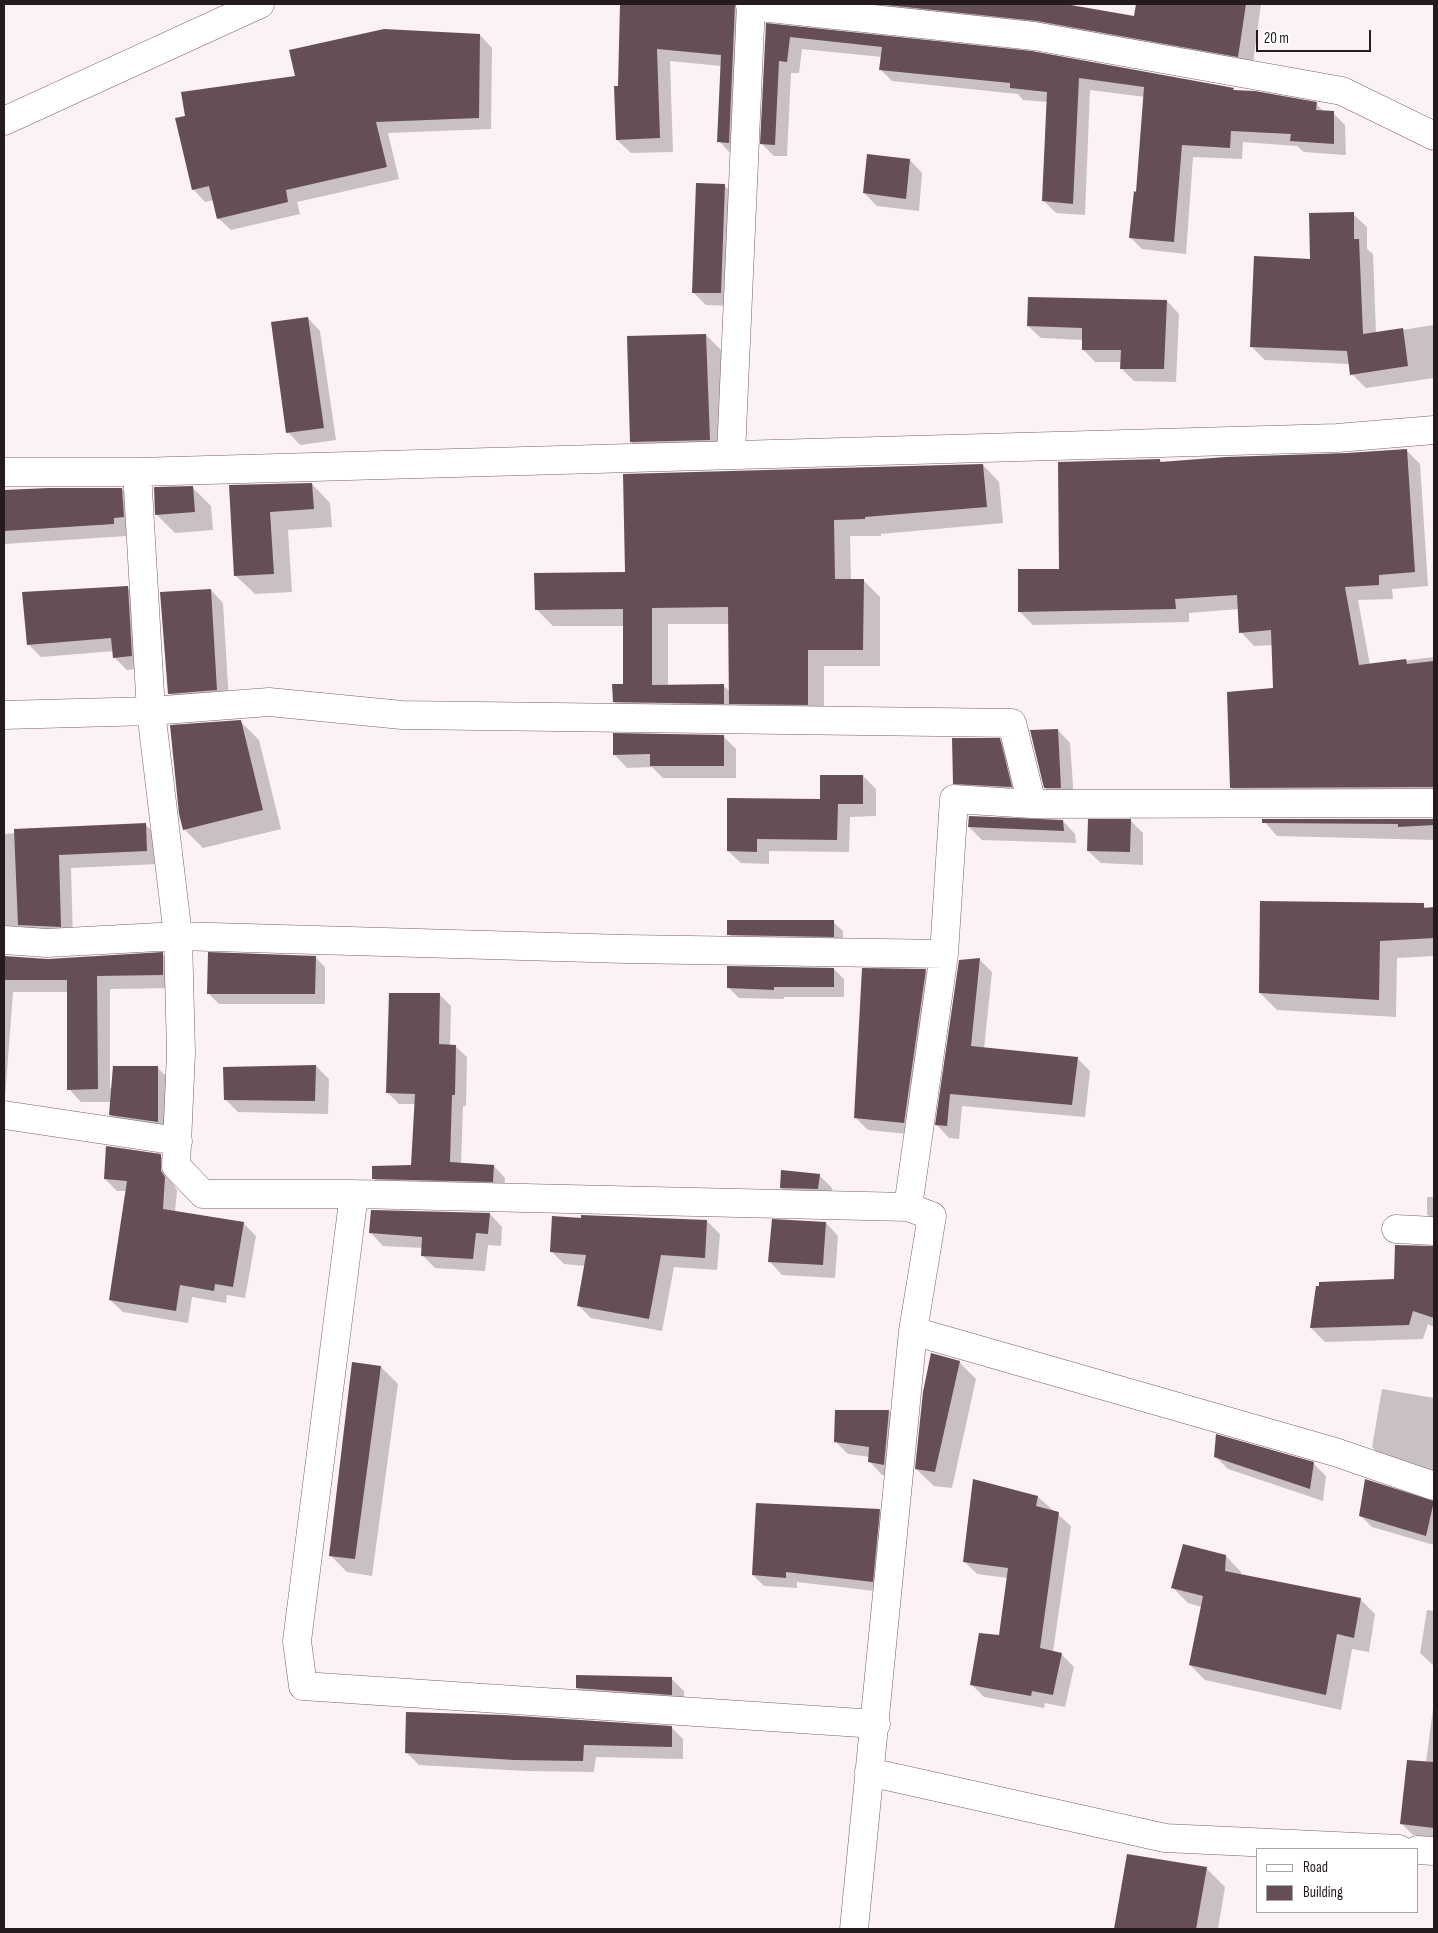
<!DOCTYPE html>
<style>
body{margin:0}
#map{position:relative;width:1438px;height:1933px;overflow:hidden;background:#fcf1f4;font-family:"Sofia Sans Condensed",sans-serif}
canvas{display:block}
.frame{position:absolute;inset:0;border:5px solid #251b1e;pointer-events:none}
.legend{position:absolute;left:1256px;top:1848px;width:162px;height:65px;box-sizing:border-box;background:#fff;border:1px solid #a8a4a5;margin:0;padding:6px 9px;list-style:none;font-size:15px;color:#251b1e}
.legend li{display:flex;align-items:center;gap:10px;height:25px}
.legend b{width:25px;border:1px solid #a8a4a5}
.scale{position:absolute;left:1256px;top:30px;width:115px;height:22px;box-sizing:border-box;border:2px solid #251b1e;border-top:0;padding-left:6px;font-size:15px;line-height:18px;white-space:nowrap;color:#251b1e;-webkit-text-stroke:4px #fff;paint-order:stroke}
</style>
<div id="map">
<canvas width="1438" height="1933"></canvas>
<div class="frame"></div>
<ul class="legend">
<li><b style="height:6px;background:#fff"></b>Road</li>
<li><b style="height:14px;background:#664e55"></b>Building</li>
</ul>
<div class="scale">20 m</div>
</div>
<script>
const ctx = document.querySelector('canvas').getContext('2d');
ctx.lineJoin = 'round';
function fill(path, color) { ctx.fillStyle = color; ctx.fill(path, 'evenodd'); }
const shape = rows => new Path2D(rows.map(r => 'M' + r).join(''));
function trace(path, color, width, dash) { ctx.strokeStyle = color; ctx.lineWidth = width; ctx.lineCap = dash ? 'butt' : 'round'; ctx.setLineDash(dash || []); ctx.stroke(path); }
fill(shape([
 [621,4,757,4,732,155,719,141,721,66,670,61,673,152,631,153,617,140],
 [773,4,1058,4,1135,17,1137,4,1261,4,1252,70],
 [767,25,1233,89,1236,91,1316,104,1324,112,1333,113,1345,125,1346,155,1304,152,1297,146,1243,142,1242,159,1193,157,1186,254,1142,249,1130,237,1137,193,1145,97,1090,90,1085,215,1056,213,1044,201,1048,102,1023,100,1018,94,892,81,880,69,882,57,802,49,799,73,791,73,787,156,774,156,762,144],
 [480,35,492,48,491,129,388,133,399,179,297,202,300,214,231,230,218,218,214,200,205,202,193,189,296,77],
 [910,160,922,173,919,211,877,206,864,193],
 [724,185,737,198,733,306,706,305,693,292],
 [1353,214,1367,227,1367,249,1373,254,1376,334,1434,325,1434,378,1366,388,1352,374,1350,364,1265,360,1251,346,1311,260],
 [1167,301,1179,314,1176,382,1134,381,1121,368,1122,362,1095,362,1083,349,1083,340,1041,338,1028,326],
 [308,318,320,331,336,440,300,445,288,432],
 [706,335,725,354,728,459,650,461,631,442],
 [1406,450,1420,464,1428,586,1392,589,1393,599,1358,600,1370,665,1434,657,1434,801,1245,801,1231,787,1274,689,1273,645,1254,646,1241,632,1239,609,1189,613,1189,622,1033,625,1019,611,1060,570,1160,460,1163,463],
 [983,465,999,482,1003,523,881,534,881,536,850,536,851,580,863,580,880,597,880,666,824,666,824,721,631,718,614,702,624,685,624,626,553,626,536,609,626,573],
 [668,624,730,624,730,692,723,685,668,686],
 [312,484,330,503,332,527,288,530,292,592,255,594,236,576,230,486],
 [192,487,211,506,213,530,175,533,156,514],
 [49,489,122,489,134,502,136,529,126,530,126,536,4,544,4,492],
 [128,588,140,600,144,668,127,670,114,657,114,651,41,657,28,644],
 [211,590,223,603,229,703,182,706,169,693],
 [240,721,259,740,281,829,203,848,184,829],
 [1058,730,1070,743,1074,800,1058,801,1045,788],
 [723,736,736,749,736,778,663,778,652,767,627,768,615,755],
 [999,740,1012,753,1024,799,967,796,954,783],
 [863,776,876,789,876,816,850,817,849,852,769,851,769,864,741,863,728,851],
 [1263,820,1434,820,1434,840,1277,836],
 [1063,821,1075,834,1076,843,982,840,969,827],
 [1131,821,1143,833,1143,865,1101,863,1088,851],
 [145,824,158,837,159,864,71,868,73,939,4,944,4,834],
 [1423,905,1427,909,1434,908,1434,956,1397,958,1396,1017,1277,1010,1260,993],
 [833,922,843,931,843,946,738,944,729,934],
 [162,954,175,966,176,988,110,989,110,1088,157,1067,170,1080,170,1134,123,1127,110,1114,111,1102,81,1102,69,1089,68,992,13,992,4,1111,4,957,48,960],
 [315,957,325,967,325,1004,219,1004,208,993],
 [980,960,992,972,984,1049,1077,1058,1090,1071,1085,1117,962,1106,959,1139,949,1138,937,1125],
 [834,969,844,979,844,997,784,997,784,999,739,998,728,987],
 [926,971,938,983,917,1135,868,1130,855,1117],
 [440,995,451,1006,450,1046,455,1046,467,1057,466,1106,463,1106,461,1164,494,1166,505,1178,504,1193,385,1190,373,1178,412,1166,416,1104,399,1104,387,1092],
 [316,1066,329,1079,328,1114,238,1112,225,1099,224,1069],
 [160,1155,172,1168,173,1184,177,1190,175,1212,244,1224,256,1236,245,1298,227,1295,226,1303,192,1297,188,1323,123,1312,110,1300,127,1191,117,1191,105,1179],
 [819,1175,832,1188,830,1201,793,1201,781,1188],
 [1427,1197,1434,1197,1434,1222,1427,1214],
 [490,1214,502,1227,501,1246,488,1245,485,1271,435,1268,422,1255,423,1248,383,1246,371,1233],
 [583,1216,707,1221,720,1234,717,1270,674,1267,662,1331,591,1318,578,1305,586,1266,564,1264,551,1251,582,1220],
 [826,1223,838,1236,835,1278,782,1275,770,1262],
 [1433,1248,1434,1327,1428,1324,1423,1339,1325,1342,1311,1328,1395,1280],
 [959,1362,976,1379,952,1488,934,1486,916,1469],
 [381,1367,398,1384,372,1576,347,1572,330,1555],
 [1382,1389,1434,1398,1434,1476,1384,1459,1372,1447],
 [836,1411,889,1411,902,1424,896,1477,882,1475,870,1462,870,1457,848,1454,836,1442],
 [1215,1456,1313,1463,1326,1476,1323,1501,1228,1469],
 [974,1481,1038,1497,1071,1526,1053,1652,1061,1654,1074,1667,1065,1707,1045,1703,1044,1708,984,1697,971,1684,1000,1637,1008,1578,977,1574,964,1561],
 [1429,1502,1434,1502,1434,1545,1372,1527,1360,1515],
 [879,1511,890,1521,883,1592,797,1582,797,1588,764,1586,753,1575],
 [1226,1556,1241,1572,1241,1575,1360,1599,1375,1614,1369,1652,1352,1649,1341,1710,1205,1680,1190,1665,1202,1607,1188,1603,1172,1587],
 [1427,1610,1434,1611,1434,1666,1420,1653],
 [671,1678,684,1691,684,1707,590,1701,577,1688],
 [1434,1701,1434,1838,1413,1835,1401,1823,1426,1762],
 [671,1727,683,1739,683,1759,596,1757,594,1772,526,1771,419,1765,407,1753],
 [1128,1856,1206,1868,1225,1887,1218,1929,1116,1929]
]), '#0003');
fill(shape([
 [620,4,735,4,729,143,717,142,721,55,657,49,660,138,616,140,614,86,618,86],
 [877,4,1065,4,1134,16,1136,4,1246,4,1238,57,1037,21],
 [766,23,1032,51,1234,88,1233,90,1255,91,1317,102,1316,110,1334,111,1334,144,1290,141,1291,134,1231,131,1230,148,1182,145,1174,242,1129,238,1134,191,1136,192,1144,87,1079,78,1073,204,1042,201,1047,92,1010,88,1010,83,879,70,882,47,790,37,787,62,779,61,775,145,760,144],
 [384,29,480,34,479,118,376,122,387,167,286,190,288,202,217,219,209,186,192,190,175,118,185,116,181,92,295,76,289,50],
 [867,154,910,159,906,199,863,193],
 [696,183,725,184,721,293,692,293],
 [1354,212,1354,239,1359,239,1363,334,1403,328,1408,366,1350,375,1347,351,1250,347,1254,256,1310,259,1309,213],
 [1028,297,1167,300,1164,369,1120,369,1121,350,1082,350,1082,328,1027,326],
 [308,317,324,428,286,433,271,322],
 [706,334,710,440,630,442,627,336],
 [1407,449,1415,572,1379,575,1379,585,1345,587,1359,665,1406,659,1407,664,1434,661,1434,787,1230,788,1227,692,1273,688,1271,630,1239,633,1237,595,1175,599,1176,609,1018,612,1018,569,1059,569,1058,462,1160,459,1160,462,1226,457,1347,453],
 [983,464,987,507,865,517,865,519,834,520,835,579,864,579,863,650,808,650,808,705,729,704,728,607,652,608,652,685,724,684,724,704,613,702,612,684,623,684,623,609,535,610,534,573,625,572,623,474],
 [312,483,314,509,270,512,274,574,234,576,229,485],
 [193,486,195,512,155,515,154,487],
 [49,488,122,488,124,517,114,518,114,524,4,531,4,490],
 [128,586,132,656,113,658,111,638,27,645,22,592],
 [211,589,217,690,168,694,160,592],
 [241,720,263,810,183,830,179,814,170,725],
 [1058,729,1061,788,1044,788,1030,730],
 [613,733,724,735,724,766,650,766,650,754,613,755],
 [952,738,1000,738,1012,787,953,784],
 [820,775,863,775,863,804,838,804,837,840,757,839,757,852,727,851,727,798,820,799],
 [969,816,1063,820,1064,831,968,827],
 [1088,819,1131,819,1130,852,1087,851],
 [1262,819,1434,819,1434,825,1398,827,1398,824,1262,823],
 [146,823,147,851,59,855,61,927,18,925,14,829],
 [1260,901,1424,903,1424,908,1434,907,1434,938,1380,941,1379,1000,1259,993],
 [727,920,834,920,834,937,727,935],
 [163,952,163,975,97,976,98,1089,67,1090,67,980,4,980,4,956,48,959],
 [208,952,316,956,315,994,207,994],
 [980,958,971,1046,1078,1057,1072,1105,950,1094,947,1126,935,1125,959,960],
 [727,966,834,968,834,987,774,987,774,990,727,988],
 [862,968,926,969,904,1123,854,1118],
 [389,993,440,993,439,1044,456,1045,455,1095,452,1095,450,1162,494,1165,493,1182,372,1179,372,1166,411,1165,415,1094,386,1093],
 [316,1065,315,1101,224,1100,223,1067],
 [113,1066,158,1066,158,1122,109,1115],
 [106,1146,161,1154,161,1171,165,1177,163,1209,244,1222,233,1287,215,1284,214,1291,180,1285,176,1311,109,1300,127,1181,104,1179],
 [781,1170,820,1174,818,1189,780,1188],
 [371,1210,490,1213,488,1234,476,1233,473,1259,421,1256,422,1237,369,1233],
 [581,1215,707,1220,705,1258,661,1255,649,1319,577,1306,586,1255,550,1252,552,1216,581,1218],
 [772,1219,826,1222,823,1265,768,1262],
 [1395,1245,1434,1246,1434,1318,1413,1311,1409,1325,1310,1328,1316,1286,1319,1286,1319,1282,1394,1279],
 [931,1353,960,1361,935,1472,915,1469,923,1392],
 [352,1362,381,1366,355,1559,329,1556],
 [835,1410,889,1410,884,1465,868,1462,869,1447,834,1442],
 [1216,1434,1314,1462,1310,1489,1214,1457],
 [973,1479,1038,1496,1036,1506,1059,1512,1040,1648,1062,1653,1053,1695,1032,1691,1031,1696,970,1685,979,1633,999,1635,1008,1568,963,1562],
 [1365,1479,1434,1501,1426,1536,1359,1516],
 [756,1503,880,1509,873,1582,786,1572,786,1578,752,1575],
 [1183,1544,1226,1555,1225,1571,1361,1598,1354,1638,1337,1634,1326,1695,1189,1665,1203,1596,1171,1588],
 [576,1675,672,1677,672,1695,576,1688],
 [406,1712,504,1715,672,1726,672,1747,584,1745,583,1761,514,1760,405,1753],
 [1407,1760,1434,1762,1434,1828,1400,1824],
 [1127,1854,1207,1867,1196,1929,1114,1929]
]), '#664e55');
const street = shape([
 [750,6,1034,36,1342,91,1434,136],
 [731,454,751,4],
 [4,472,137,472],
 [4,715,151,711,269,702,402,715,1012,723,1032,804],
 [4,940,47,943,178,936,625,949,944,954],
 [4,1115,178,1141],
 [354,1194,297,1641,303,1686,876,1724],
 [908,1207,354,1194,203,1194,176,1166,181,1053,178,936,151,711,137,472,1337,438,1434,430],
 [1396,1229,1434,1231],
 [913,1331,1335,1452,1434,1486],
 [869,1772,1165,1838,1399,1849],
 [1417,1850,1434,1851],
 [854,1929,913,1331,932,1216,908,1207,944,954,954,799,1032,804,1434,803]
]);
const secondary = shape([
 [4,121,260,4]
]);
trace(street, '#796067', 29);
trace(secondary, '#796067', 29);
trace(street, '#fff', 28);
trace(secondary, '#fff', 28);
</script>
